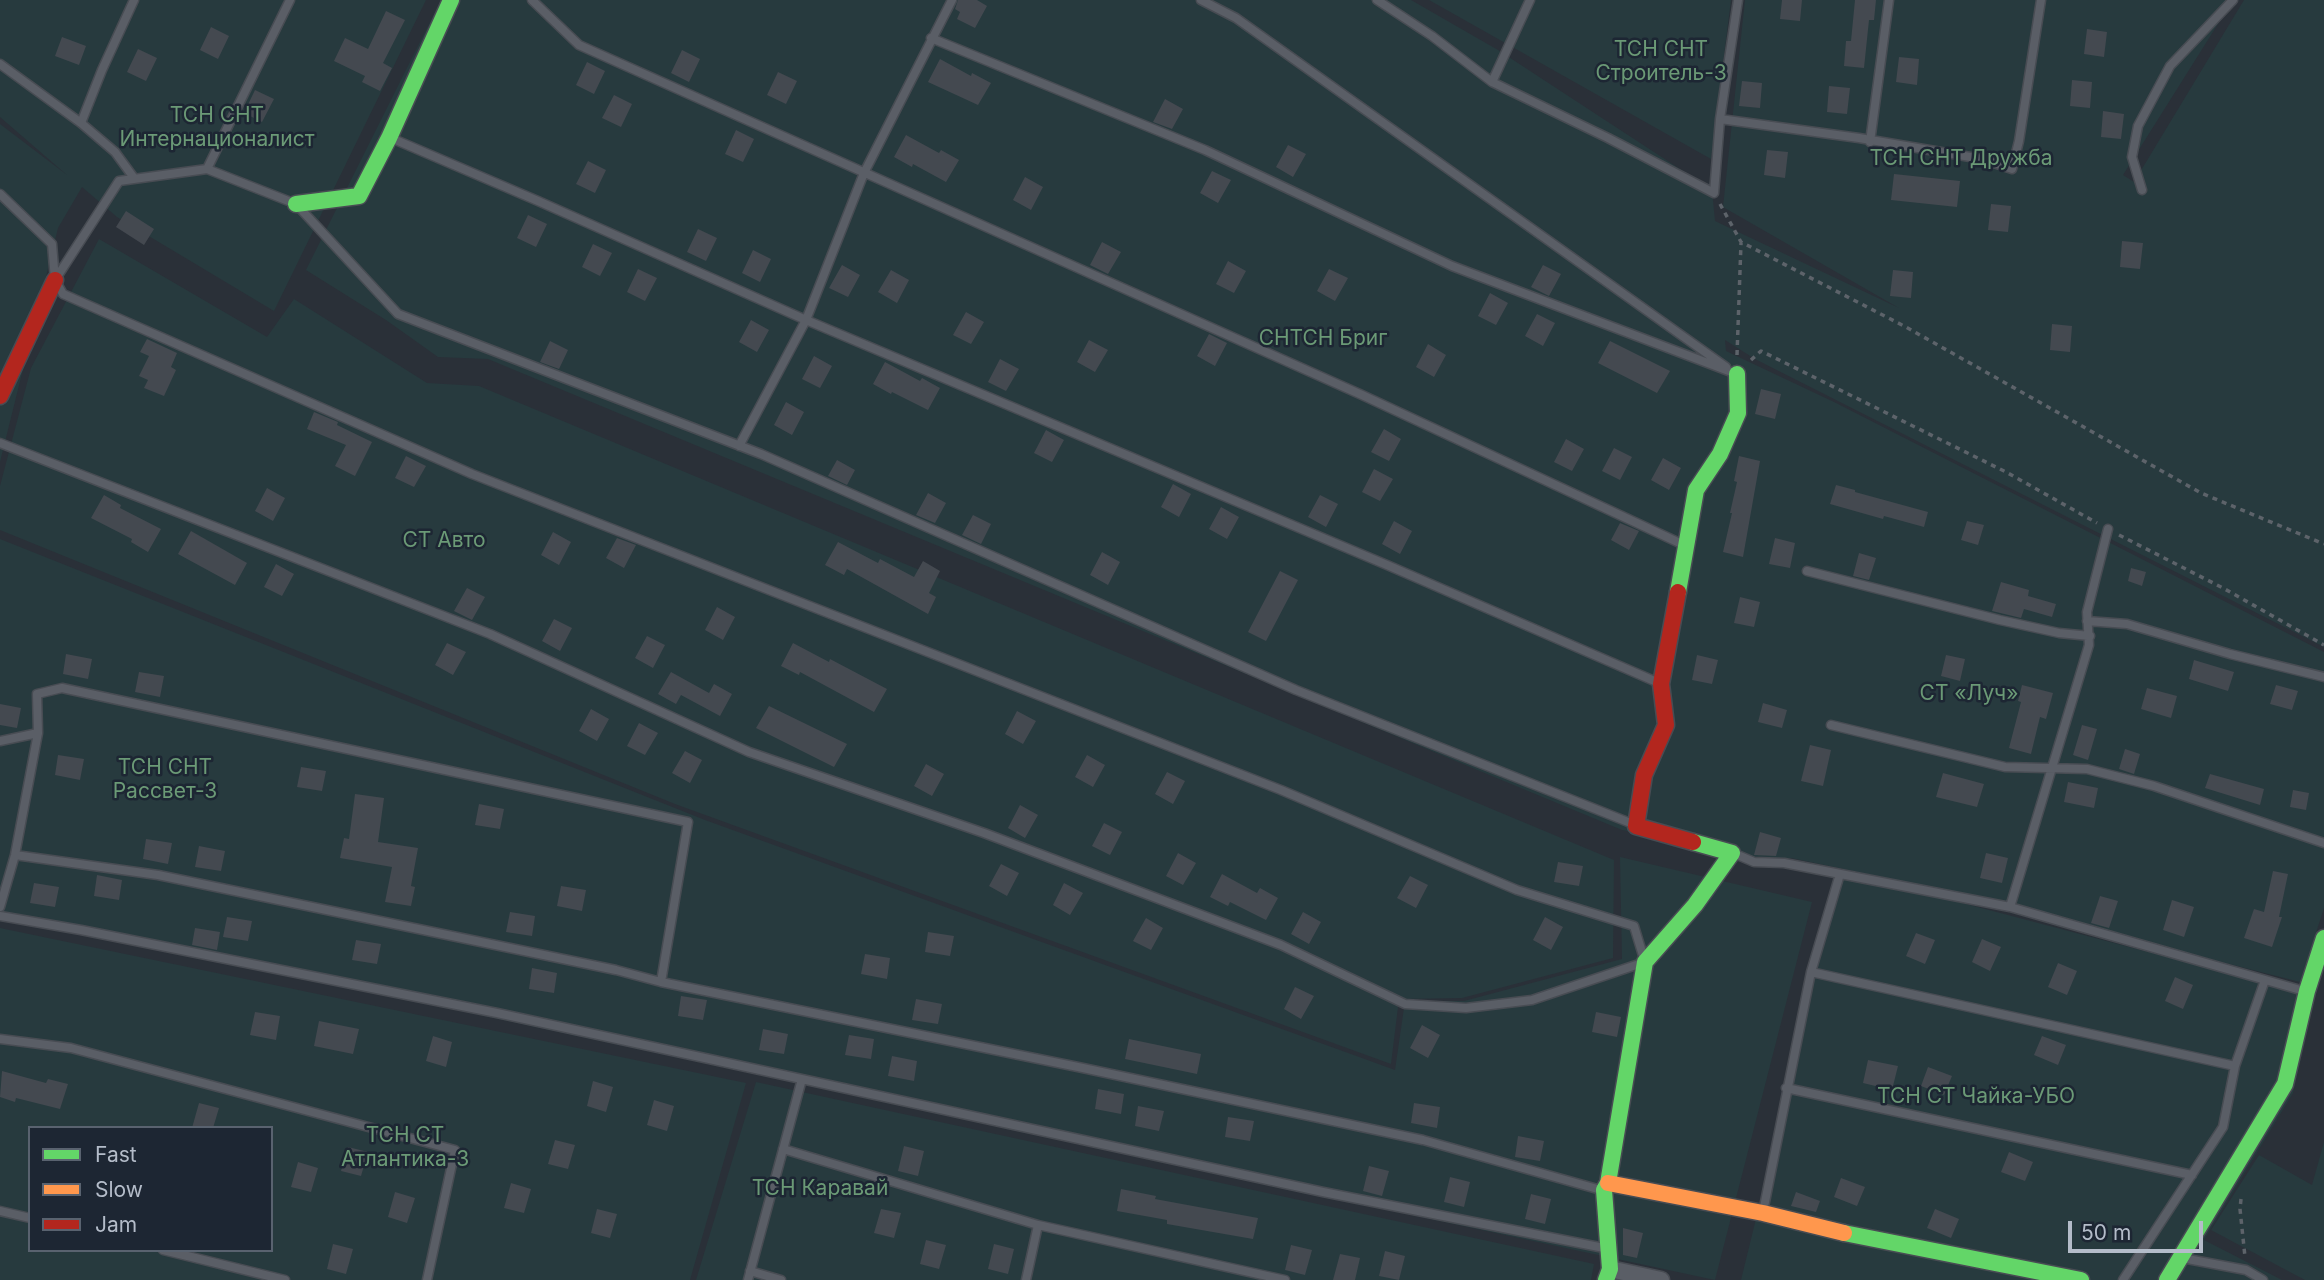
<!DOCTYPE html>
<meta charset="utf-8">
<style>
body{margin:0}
#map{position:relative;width:2324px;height:1280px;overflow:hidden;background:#2a3038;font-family:Inter,sans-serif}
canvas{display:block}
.legend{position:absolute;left:28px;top:1126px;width:245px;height:126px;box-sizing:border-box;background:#1d2633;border:2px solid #59626f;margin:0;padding:9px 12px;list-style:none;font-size:21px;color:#b4bcc9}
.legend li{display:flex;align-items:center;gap:14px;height:35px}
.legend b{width:35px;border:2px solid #59626f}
.scale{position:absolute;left:2068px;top:1221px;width:135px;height:32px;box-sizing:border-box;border:4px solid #b4bcc9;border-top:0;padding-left:9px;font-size:21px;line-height:24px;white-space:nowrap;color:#b4bcc9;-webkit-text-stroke:5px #1d2633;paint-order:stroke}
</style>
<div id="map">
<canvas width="2324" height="1280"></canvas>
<ul class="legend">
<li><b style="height:9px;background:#63d668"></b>Fast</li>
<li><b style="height:9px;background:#ff974d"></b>Slow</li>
<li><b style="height:9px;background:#b3261e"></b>Jam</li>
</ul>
<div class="scale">50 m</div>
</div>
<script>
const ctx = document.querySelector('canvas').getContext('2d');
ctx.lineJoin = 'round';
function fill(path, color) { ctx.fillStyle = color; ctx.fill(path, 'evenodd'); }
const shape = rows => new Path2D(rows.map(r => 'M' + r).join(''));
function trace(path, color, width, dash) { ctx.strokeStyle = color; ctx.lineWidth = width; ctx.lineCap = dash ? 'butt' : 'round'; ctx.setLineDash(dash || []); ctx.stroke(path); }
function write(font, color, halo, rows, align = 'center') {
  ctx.font = font + ' Inter,sans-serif'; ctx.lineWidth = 5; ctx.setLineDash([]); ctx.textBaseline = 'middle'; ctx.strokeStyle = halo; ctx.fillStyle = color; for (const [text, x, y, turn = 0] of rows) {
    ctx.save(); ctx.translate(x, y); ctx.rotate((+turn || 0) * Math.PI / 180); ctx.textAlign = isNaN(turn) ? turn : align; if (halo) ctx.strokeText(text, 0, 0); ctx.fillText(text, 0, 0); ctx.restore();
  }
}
fill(shape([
 [0,0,426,0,274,311,117,217,82,187,58,228,0,462,0,124,67,175,0,117],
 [441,0,1411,0,1498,50,1712,190,1715,221,1899,308,1723,207,1745,0,2233,0,2123,175,2134,182,2244,0,2324,0,2324,647,1755,359,1725,340,1726,351,1834,402,2324,652,2324,908,2300,982,1915,884,1791,858,1779,862,1753,857,1724,847,1622,830,488,359,438,357,386,320,306,270],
 [1429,0,1731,0,1711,159],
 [99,239,267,337,294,299,427,383,479,386,1614,860,1613,958,1462,998,1399,999,1391,1064,675,804,0,530,0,486,31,368],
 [0,539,705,820,1395,1070,1405,1001,1464,1001,1622,959,1620,857,1812,902,1715,1280,0,912],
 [1841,871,2315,996,2293,1093,2204,1240,2282,1280,1741,1280],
 [0,928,746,1083,690,1280,0,1280],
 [30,1128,271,1128,271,1250,30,1250],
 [756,1082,1594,1264,1591,1280,696,1280],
 [2324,1142,2324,1280,2305,1280,2211,1230,2259,1155,2312,1185]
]), '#273a3e');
fill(shape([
 [958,0,977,0,987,6,975,28,957,19,960,12,955,9],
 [1782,0,1802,0,1800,21,1780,19],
 [1855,0,1876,0,1874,20,1869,20,1864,68,1844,66,1846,41,1851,41],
 [386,11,405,20,383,63,392,68,380,91,362,82,365,76,334,61,345,38,368,49],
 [211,27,229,36,218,59,200,50],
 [2087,29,2107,32,2104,57,2084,54],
 [62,37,86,46,79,65,55,56],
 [138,49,157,58,146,81,127,72],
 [682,50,700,59,689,82,671,73],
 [1899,57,1919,59,1917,85,1896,82],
 [940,59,971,76,972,73,991,83,978,105,928,82],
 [587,62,605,71,594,94,576,85],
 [778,72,797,81,786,104,767,95],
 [2072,80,2092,82,2090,108,2070,106],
 [1742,81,1762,83,1760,108,1739,106],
 [1829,86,1850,88,1847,114,1827,112],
 [255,90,274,99,262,122,244,113],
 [614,95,632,104,621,127,602,118],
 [1165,99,1183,109,1172,129,1153,122],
 [2103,111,2124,114,2121,139,2101,137],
 [736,130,754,139,743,162,725,154],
 [906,135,939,153,941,150,959,160,946,182,913,164,912,167,894,157],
 [1288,145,1306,154,1293,177,1276,167],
 [1767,150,1788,152,1785,178,1764,175],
 [588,161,606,170,595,193,576,184],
 [1212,171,1231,180,1218,203,1200,193],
 [1894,174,1960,181,1957,207,1891,200],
 [1025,177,1043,187,1031,210,1013,200],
 [1991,204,2011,206,2008,232,1988,230],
 [126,211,154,229,144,245,116,227],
 [528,215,547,224,536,247,517,238],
 [698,229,717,238,706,261,687,252],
 [2122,241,2143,243,2140,269,2120,267],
 [1102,242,1121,252,1108,274,1090,265],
 [593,244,612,253,600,276,582,267],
 [753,250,771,259,760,282,742,273],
 [1228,261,1246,271,1234,293,1216,284],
 [842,265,860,275,848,297,829,288],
 [1543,265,1561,274,1549,296,1531,287],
 [638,269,657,278,645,301,627,292],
 [1329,269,1348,278,1335,301,1317,291],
 [891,270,909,280,897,303,878,292],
 [1893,270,1913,272,1911,298,1890,296],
 [1490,293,1508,303,1496,325,1478,316],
 [966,312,984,322,971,344,953,335],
 [1537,314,1555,323,1543,346,1525,336],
 [751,320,769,330,757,352,739,342],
 [2052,324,2072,326,2070,352,2050,350],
 [1209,334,1227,343,1215,366,1197,356],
 [147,339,177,353,171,367,176,370,164,396,144,388,148,380,139,376,149,356,140,352],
 [1089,340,1108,350,1095,372,1077,362],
 [550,341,568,350,559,369,540,362],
 [1610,341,1670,371,1657,393,1598,363],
 [1428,344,1446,355,1434,377,1416,367],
 [814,356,832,366,820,388,802,379],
 [1000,359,1019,369,1006,391,988,382],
 [885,362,920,381,922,378,940,388,928,410,892,392,891,394,873,384],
 [1761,389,1781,394,1775,419,1755,414],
 [786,402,804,412,792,435,774,425],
 [314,412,338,422,337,425,372,442,355,476,335,466,346,445,307,429],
 [1384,429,1401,439,1389,461,1371,452],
 [1046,430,1064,440,1052,462,1034,453],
 [1566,439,1584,449,1572,471,1554,462],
 [1614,448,1632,457,1620,480,1602,471],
 [406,456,426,466,414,487,395,478],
 [1739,456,1760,461,1743,557,1723,552,1732,513,1730,513,1737,482,1734,481],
 [1663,458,1681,468,1669,490,1651,480],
 [837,460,855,470,847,485,828,476],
 [1374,469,1393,479,1380,501,1362,492],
 [1173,484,1191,494,1179,517,1161,507],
 [1836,485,1855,490,1855,492,1928,512,1924,527,1884,516,1883,519,1830,504],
 [267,488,285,498,273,521,255,511],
 [928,493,946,503,935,523,916,515],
 [104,495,121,505,120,508,161,529,148,552,131,542,132,539,91,518],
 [1320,495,1338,504,1326,527,1308,517],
 [1221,507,1239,517,1227,539,1209,529],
 [973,515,991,524,981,544,962,535],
 [1394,521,1412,531,1400,554,1382,544],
 [1967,521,1984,525,1978,545,1961,540],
 [1620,523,1639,531,1629,550,1611,540],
 [191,531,247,563,235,585,178,554],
 [553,532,571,542,559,565,541,555],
 [617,538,636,545,624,568,606,558],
 [1775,538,1795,543,1790,568,1769,564],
 [838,542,878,563,880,559,914,577,923,561,940,571,929,593,936,597,928,614,847,569,844,575,825,565],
 [1102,552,1120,562,1108,585,1090,575],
 [1859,553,1876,558,1869,580,1853,576],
 [276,564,294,574,282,596,264,587],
 [2131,568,2146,572,2142,586,2128,581],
 [1280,571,1298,580,1266,641,1248,632],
 [2001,582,2029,590,2028,596,2056,604,2052,617,2024,609,2021,618,1992,611],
 [467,588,485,597,472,620,454,611],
 [1740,597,1760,602,1754,627,1734,623],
 [717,607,735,617,723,640,705,630],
 [554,619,572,628,560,651,542,641],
 [647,636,665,645,653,668,635,658],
 [447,643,466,652,453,675,435,665],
 [793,643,829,662,830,659,887,689,874,712,800,672,799,675,781,666],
 [66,654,92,659,88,679,63,674],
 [1697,655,1718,660,1712,684,1692,680],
 [1946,655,1965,659,1960,681,1941,676],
 [2194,660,2234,672,2228,691,2189,679],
 [139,672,164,676,160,697,135,692],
 [671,672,709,693,714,684,732,694,720,716,681,695,676,704,658,694],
 [2022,685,2053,693,2046,719,2040,717,2031,754,2009,748,2021,702,2018,701],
 [2276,685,2298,691,2292,710,2270,704],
 [2147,688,2177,696,2171,718,2141,709],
 [1763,703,1787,710,1782,728,1758,722],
 [0,704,21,708,17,728,0,725],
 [769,706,847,744,834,767,756,728],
 [591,709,609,719,597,741,579,731],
 [1017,711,1036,721,1023,744,1005,734],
 [639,723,658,733,645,755,627,746],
 [2082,725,2097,729,2088,760,2073,755],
 [1810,745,1831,750,1823,786,1801,781],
 [2125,749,2140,754,2134,774,2119,769],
 [685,751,702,760,690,783,672,773],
 [58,755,84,759,80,780,55,775],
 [1087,755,1105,765,1093,787,1075,777],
 [926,764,944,774,932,796,914,786],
 [301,767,326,771,322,791,297,787],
 [1167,772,1185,781,1173,804,1155,794],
 [1943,773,1984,784,1977,807,1936,797],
 [2210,774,2264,789,2260,805,2205,788],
 [2068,782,2098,788,2094,808,2064,802],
 [2293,790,2309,793,2306,810,2290,807],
 [355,794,384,798,378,842,418,848,411,886,415,887,411,906,385,902,392,867,340,858,344,838,349,839],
 [479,804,504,809,500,829,475,825],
 [1020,805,1038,815,1025,838,1008,828],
 [1104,823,1122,832,1110,855,1092,846],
 [1760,832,1781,838,1776,856,1754,855],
 [146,839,172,843,168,864,143,859],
 [199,846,225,851,221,871,195,867],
 [1178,853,1196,863,1183,885,1166,876],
 [1986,853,2008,858,2002,883,1980,878],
 [1558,862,1583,866,1579,886,1554,882],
 [1001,864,1019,873,1007,896,989,886],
 [2273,871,2288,874,2279,917,2282,917,2272,947,2244,938,2254,909,2264,912],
 [1222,874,1257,893,1260,888,1278,898,1266,920,1230,902,1228,906,1210,897],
 [97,875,122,880,119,900,94,896],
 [1410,876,1428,885,1416,908,1397,898],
 [34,883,59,887,55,907,30,903],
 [1064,883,1083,893,1070,915,1053,905],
 [561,886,586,890,582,911,557,906],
 [2100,896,2118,901,2109,928,2091,923],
 [2172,900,2194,907,2184,937,2163,930],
 [510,912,535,916,532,936,506,932],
 [1303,912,1321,922,1309,944,1291,934],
 [227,917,252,921,248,941,223,937],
 [1545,917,1563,927,1551,950,1533,940],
 [1146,918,1163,928,1151,950,1133,941],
 [195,928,220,932,217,950,192,945],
 [928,932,954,936,950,956,925,952],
 [1916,933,1935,940,1925,964,1906,956],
 [1982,939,2001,947,1990,971,1972,962],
 [356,940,381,944,377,964,352,960],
 [865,954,890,958,887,979,861,974],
 [2058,963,2077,971,2067,995,2048,987],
 [532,968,557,973,554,993,529,989],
 [2175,977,2193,985,2183,1009,2165,1001],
 [1295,987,1314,996,1301,1019,1284,1009],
 [681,996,707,1000,703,1020,678,1016],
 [916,999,942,1004,938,1024,912,1020],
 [255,1012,280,1016,276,1040,250,1035],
 [1596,1012,1621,1017,1617,1037,1592,1032],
 [319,1021,359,1029,353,1054,314,1046],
 [1422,1025,1440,1035,1428,1058,1410,1048],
 [763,1029,788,1034,784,1054,759,1050],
 [849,1035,874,1039,871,1059,845,1055],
 [433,1036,452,1042,446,1067,426,1061],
 [2042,1036,2066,1045,2058,1065,2034,1055],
 [1129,1039,1201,1054,1197,1074,1125,1059],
 [892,1056,917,1061,914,1081,888,1076],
 [1868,1060,1898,1066,1892,1090,1863,1083],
 [1928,1067,1952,1076,1944,1095,1921,1086],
 [2,1071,46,1083,48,1079,68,1084,60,1109,16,1098,15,1102,0,1097],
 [593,1081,613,1087,606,1112,587,1106],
 [1098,1089,1124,1094,1121,1114,1095,1109],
 [654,1100,674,1106,667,1131,647,1125],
 [199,1103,219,1108,213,1128,192,1128],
 [1414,1103,1440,1107,1437,1128,1411,1123],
 [1138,1106,1164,1111,1159,1131,1135,1126],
 [1228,1117,1254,1121,1250,1141,1225,1137],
 [1518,1136,1544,1141,1540,1161,1515,1157],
 [555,1140,575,1145,568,1169,548,1164],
 [904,1146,924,1151,918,1176,898,1171],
 [348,1147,368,1152,361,1176,341,1171],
 [2009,1152,2033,1162,2025,1181,2001,1172],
 [298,1162,318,1168,311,1192,291,1187],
 [1369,1166,1389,1171,1382,1196,1363,1191],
 [1450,1177,1470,1182,1464,1207,1444,1202],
 [1841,1178,1865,1187,1857,1206,1834,1197],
 [511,1183,531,1189,524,1213,504,1208],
 [1121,1189,1156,1196,1155,1199,1258,1218,1253,1239,1167,1224,1167,1220,1117,1211],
 [395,1192,415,1198,407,1223,388,1217],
 [1796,1192,1820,1201,1816,1212,1791,1206],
 [1531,1194,1551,1199,1545,1224,1525,1219],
 [597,1209,617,1214,610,1238,591,1233],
 [881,1209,901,1213,894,1238,874,1233],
 [1935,1209,1959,1219,1951,1238,1927,1228],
 [1623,1228,1643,1233,1637,1258,1623,1255],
 [926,1240,946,1245,939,1269,920,1264],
 [333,1244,353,1249,346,1274,327,1269],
 [994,1244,1014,1249,1008,1274,988,1269],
 [1291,1245,1312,1250,1305,1275,1285,1270],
 [1385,1251,1405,1256,1399,1280,1379,1276],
 [1340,1254,1360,1258,1355,1280,1333,1280]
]), '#444950');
const lane = shape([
 [532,0,579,45,1362,395,1684,545],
 [1201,0,1236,18,1726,367],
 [1377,0,1432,36,1492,82,1608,138,1714,193,1720,119,1738,0],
 [931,38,1205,150,1452,266,1734,373],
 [0,64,81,123,115,152,134,178],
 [1492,82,1530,0],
 [1720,119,1859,138,1982,159,2012,169,2019,141,2041,0],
 [81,123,102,70,134,0],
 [391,138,538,201,806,320,1387,565,1659,683],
 [1870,142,1889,0],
 [207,169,290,0],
 [2142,190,2132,157,2138,126,2170,66,2233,0],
 [0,194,52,244,55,280,63,294,472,474,1281,790,1517,890,1634,926,1645,962,1532,1000,1466,1008,1405,1004,1281,945,984,833,749,752,490,634,0,443],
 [57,277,119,181,207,169,296,204,398,314,761,454,1296,690,1633,824],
 [739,446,806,320,864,173,952,0],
 [1807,571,2000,620,2059,633,2090,636],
 [2087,621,2127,624,2230,654,2324,677],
 [1831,725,2005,767,2087,769,2154,786,2324,843],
 [0,741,38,733],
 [1733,853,1754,862,1784,863,2010,907,2304,991],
 [15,855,158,875,616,970,661,982,1078,1067,1423,1140,1601,1190],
 [0,907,15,855,38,733,37,694,62,688,688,822,661,982],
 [2010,907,2089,645,2087,612,2108,529],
 [0,916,81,930,497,1013,1323,1192,1604,1248],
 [1811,972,2235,1066],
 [0,1039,71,1048,455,1150,427,1280],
 [1786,1088,2192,1175],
 [783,1149,1038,1225],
 [0,1211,30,1218],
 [1763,1212,1811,972,1840,874],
 [163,1250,285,1280],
 [2182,1258,2246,1270,2263,1280],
 [750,1271,781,1280],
 [748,1280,802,1079],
 [1026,1280,1038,1225,1285,1280],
 [2123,1280,2223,1127,2235,1066,2265,980]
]);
const street = shape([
 [1610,1269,1661,1280]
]);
const fast = shape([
 [296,204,359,196,389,138,451,0],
 [1678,592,1696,490,1720,454,1738,413,1737,374],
 [1844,1233,2081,1280],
 [1606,1280,1610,1269,1604,1190,1608,1183,1645,962,1695,905,1732,853,1693,842],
 [2167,1280,2285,1084,2307,991,2324,938]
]);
const slow = shape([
 [1608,1183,1763,1213,1844,1233]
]);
const jam = shape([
 [0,396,55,280],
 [1678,592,1661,684,1666,725,1644,775,1636,826,1693,842]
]);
trace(lane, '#484c53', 11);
trace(street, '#484c53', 19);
trace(fast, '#484c53', 19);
trace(slow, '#484c53', 19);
trace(jam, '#484c53', 19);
trace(shape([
 [1720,204,1741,242,1904,326,2201,493,2324,544],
 [1737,355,1741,243],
 [1751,360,1761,351,2006,472,2097,523],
 [2119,535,2223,588,2324,645],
 [2241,1199,2240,1209,2245,1257]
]), '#5d636a', 3.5, [5, 5]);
trace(lane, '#5a5e66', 8);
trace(street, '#5a5e66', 16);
trace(fast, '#63d668', 16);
trace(slow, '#ff974d', 16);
trace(jam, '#b3261e', 16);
write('21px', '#6b9a76', '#1d2633', [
 ["ТСН СНТ",1661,50],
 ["Строитель-3",1661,74],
 ["ТСН СНТ",217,116],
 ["Интернационалист",217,140],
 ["ТСН СНТ Дружба",1961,159],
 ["СНТСН Бриг",1323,339],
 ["СТ Авто",444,541],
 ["СТ «Луч»",1969,694],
 ["ТСН СНТ",165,768],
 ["Рассвет-3",165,792],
 ["ТСН СТ Чайка-УБО",1976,1097],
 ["ТСН СТ",405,1136],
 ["Атлантика-3",405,1160],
 ["ТСН Каравай",820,1189]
]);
</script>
